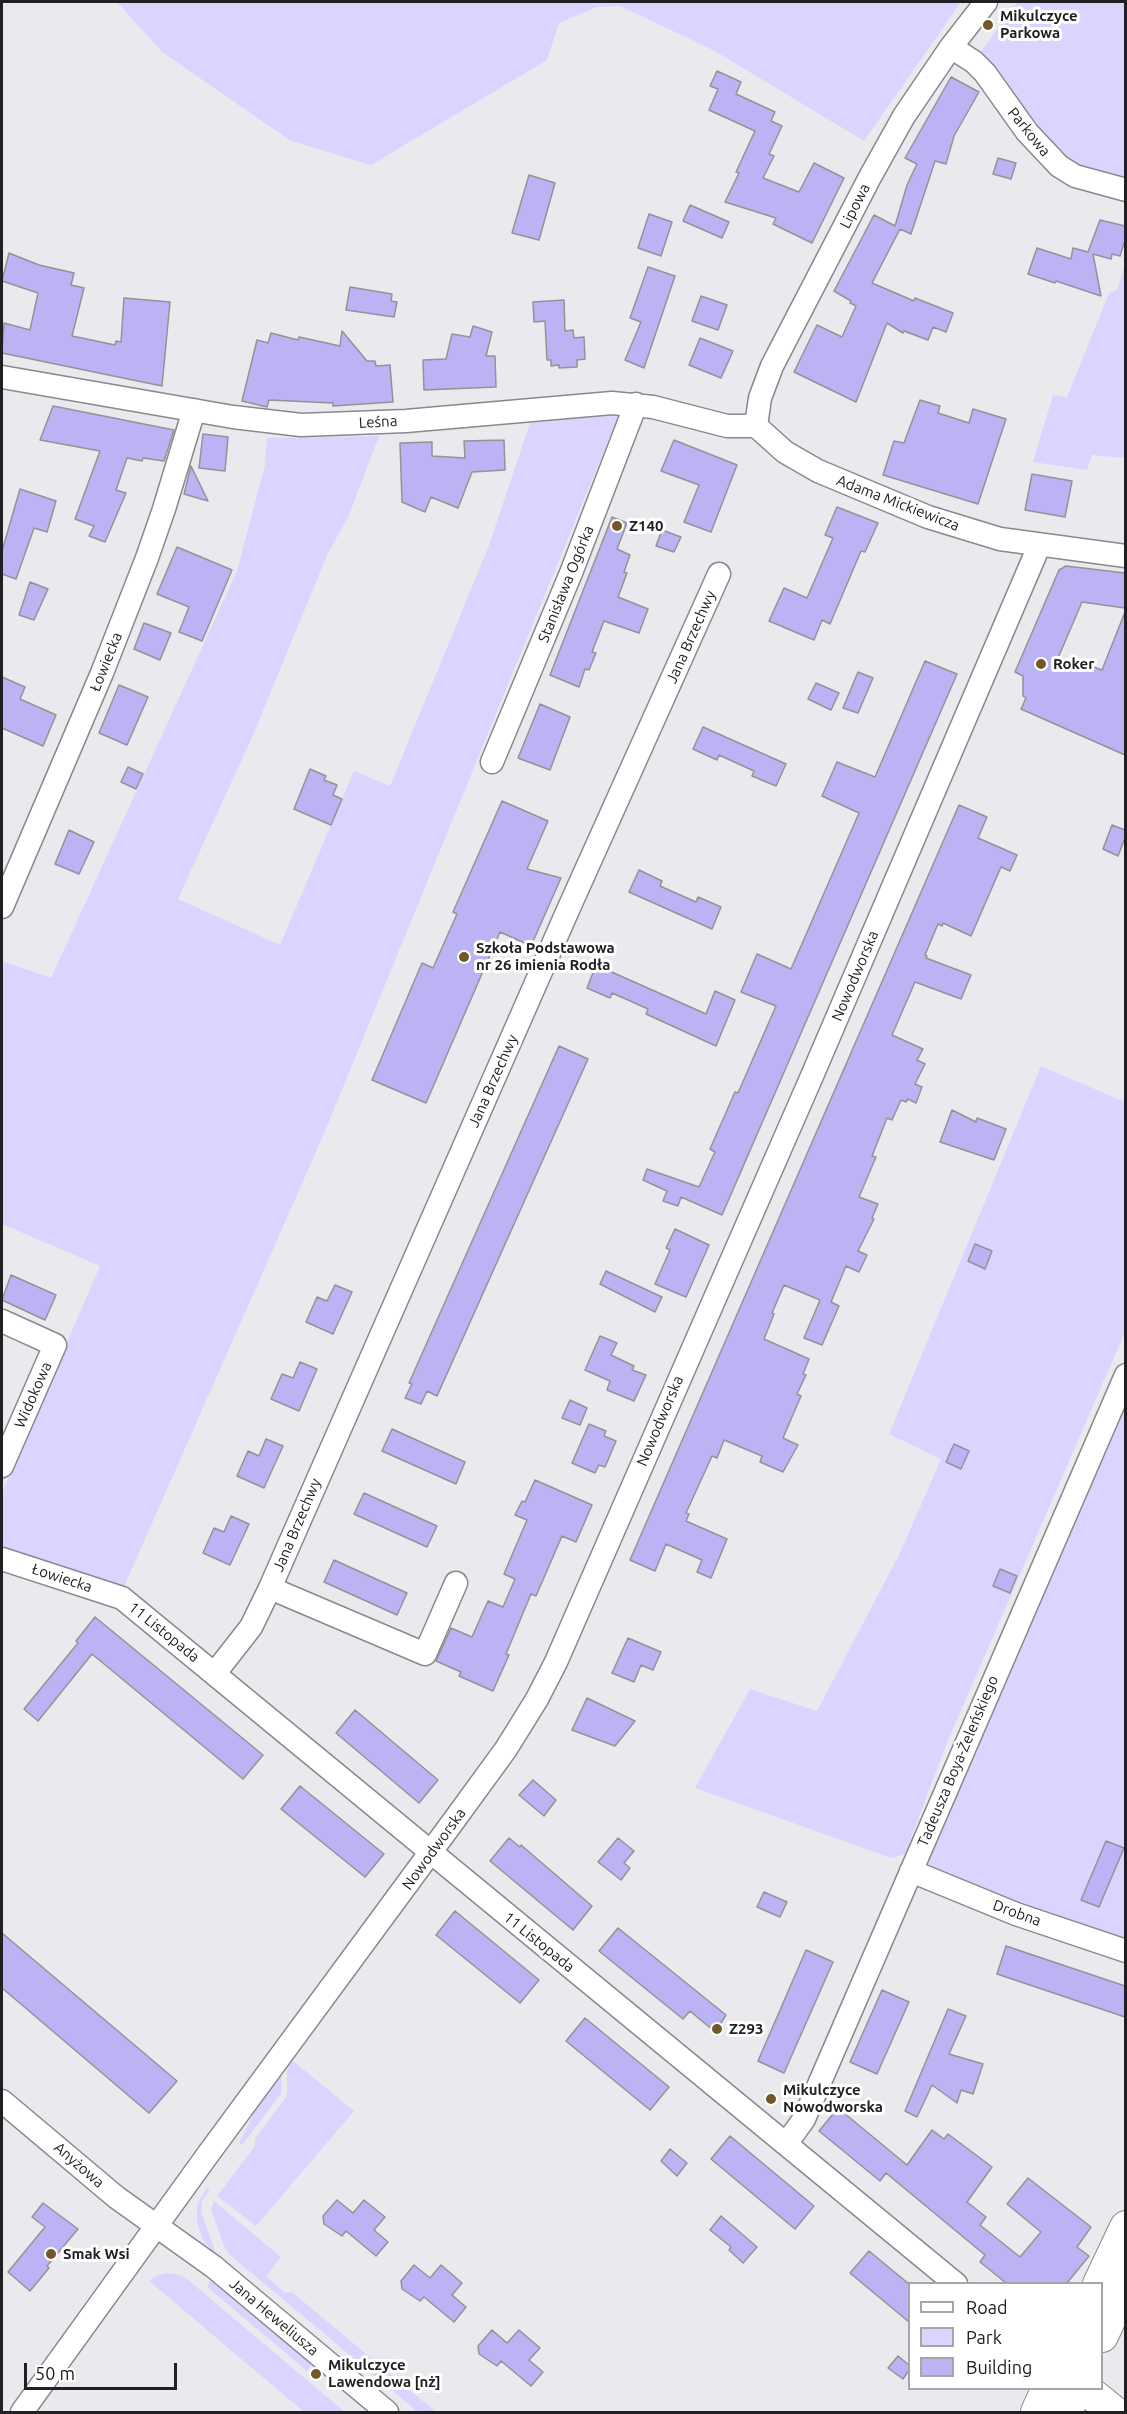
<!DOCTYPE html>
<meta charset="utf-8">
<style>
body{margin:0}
#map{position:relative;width:1127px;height:2414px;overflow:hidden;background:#eae9ee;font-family:Ubuntu,sans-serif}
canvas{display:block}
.frame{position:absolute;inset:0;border:3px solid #202022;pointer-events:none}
.legend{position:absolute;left:908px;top:2282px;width:195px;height:108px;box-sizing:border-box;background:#fff;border:2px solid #a6a6a7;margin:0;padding:8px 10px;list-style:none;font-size:18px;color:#202022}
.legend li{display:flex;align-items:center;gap:12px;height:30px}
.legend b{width:30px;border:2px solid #a6a6a7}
.scale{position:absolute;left:24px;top:2363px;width:153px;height:27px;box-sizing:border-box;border:3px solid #202022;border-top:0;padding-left:8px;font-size:18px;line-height:21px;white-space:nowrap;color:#202022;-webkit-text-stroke:4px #fff;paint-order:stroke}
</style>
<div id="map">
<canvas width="1127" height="2414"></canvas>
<div class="frame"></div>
<ul class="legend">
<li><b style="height:8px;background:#fff"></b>Road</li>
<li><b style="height:16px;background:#dad5fe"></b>Park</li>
<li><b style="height:16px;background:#bcb3f4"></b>Building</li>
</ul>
<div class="scale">50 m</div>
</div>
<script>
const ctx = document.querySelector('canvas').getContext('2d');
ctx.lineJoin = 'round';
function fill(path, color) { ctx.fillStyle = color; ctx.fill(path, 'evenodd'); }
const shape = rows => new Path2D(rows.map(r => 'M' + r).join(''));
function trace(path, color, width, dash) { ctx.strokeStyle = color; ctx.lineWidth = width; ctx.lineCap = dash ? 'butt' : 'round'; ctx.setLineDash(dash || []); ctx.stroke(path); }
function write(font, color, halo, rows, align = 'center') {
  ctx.font = font + ' Ubuntu,sans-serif'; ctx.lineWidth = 6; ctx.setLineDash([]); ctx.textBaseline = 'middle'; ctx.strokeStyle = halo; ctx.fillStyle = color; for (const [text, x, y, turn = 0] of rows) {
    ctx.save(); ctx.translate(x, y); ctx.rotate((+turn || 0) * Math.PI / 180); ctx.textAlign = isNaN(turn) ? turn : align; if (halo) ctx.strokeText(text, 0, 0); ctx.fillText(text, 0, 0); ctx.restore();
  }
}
fill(shape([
 [117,2,961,2,864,141,713,50,620,6,597,7,559,23,547,60,371,165,291,141,162,52],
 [1017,2,1125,2,1125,183,1062,160,978,56],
 [1125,264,1125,458,1092,455,1087,470,1033,462,1053,395,1067,397,1109,293,1117,290],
 [619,414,323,1136,123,1589,2,1547,2,1493,100,1266,2,1224,2,961,51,978,237,571,265,465,267,438,379,436,349,515,328,553,253,735,178,899,280,945,354,771,390,786,488,548,530,423],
 [1041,1066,1125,1102,1125,1332,946,1745,905,1854,891,1858,695,1788,750,1689,817,1711,900,1553,941,1459,889,1434],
 [1125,1397,1125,1941,952,1884,930,1868,927,1855],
 [292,2060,354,2111,256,2226,217,2196,255,2146,255,2139,287,2096,287,2066],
 [282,2068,281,2094,242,2145,239,2143,266,2089],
 [207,2187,210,2189,202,2201,201,2212,215,2251,214,2253,203,2240,197,2222,197,2205],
 [214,2201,281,2257,266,2276,284,2292,293,2293,436,2412,418,2412,230,2255,224,2246,211,2210],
 [167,2273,180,2275,187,2279,345,2412,304,2412,149,2281,158,2275],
 [211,2279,312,2364,307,2371,207,2287]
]), '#dad5fe');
const building = shape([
 [717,71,741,82,736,94,775,112,771,121,782,126,769,154,774,156,763,178,799,192,814,163,844,178,812,243,773,224,776,218,725,202,739,173,736,172,755,131,709,110,718,89,710,86,717,71],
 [951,77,979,92,954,136,946,164,935,161,911,234,900,229,872,283,914,301,915,298,953,313,946,332,933,327,928,340,904,331,903,333,887,323,856,402,794,372,817,325,842,337,856,306,850,303,851,301,834,291,874,215,895,226,907,185,917,164,905,158,951,77],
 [998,158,1016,163,1011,179,993,174,998,158],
 [529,175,555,183,539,240,512,233,529,175],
 [690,205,729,222,722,238,683,221,690,205],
 [649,214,672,222,661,256,638,248,649,214],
 [1100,220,1125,226,1125,240,1120,256,1112,254,1111,259,1093,254,1101,296,1056,281,1055,283,1028,274,1037,248,1071,259,1073,248,1088,252,1100,220],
 [9,253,39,265,74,273,71,285,84,288,72,336,115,345,116,341,121,342,124,298,170,302,162,386,2,353,4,323,30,330,38,293,2,281,9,253],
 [648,267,675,276,644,368,625,360,641,322,630,318,648,267],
 [350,287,392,294,391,301,397,302,394,317,346,310,350,287],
 [701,296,727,305,718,330,692,321,701,296],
 [564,300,565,331,573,330,574,338,584,337,585,359,577,360,577,367,559,368,559,365,551,366,551,360,547,360,545,321,534,322,533,302,564,300],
 [473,326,492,332,486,356,495,356,496,387,424,390,423,360,446,359,452,334,470,337,473,326],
 [342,331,367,361,375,361,376,366,390,365,393,402,333,406,333,403,269,400,267,407,242,401,257,340,268,343,271,333,298,340,299,337,340,346,342,331],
 [700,338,733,351,721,378,689,365,700,338],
 [920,400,940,406,938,413,969,423,973,409,1006,419,978,504,883,475,894,441,904,443,920,400],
 [53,406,174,430,164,461,143,458,142,461,127,458,116,490,126,493,105,542,89,536,94,526,75,519,100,451,40,440,53,406],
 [203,434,228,437,225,471,199,468,203,434],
 [504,440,505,470,472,472,458,508,431,497,425,512,402,502,400,443,432,442,432,456,465,458,464,441,504,440],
 [674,440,737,465,711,532,684,522,699,485,661,471,674,440],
 [191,466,208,501,184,494,191,466],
 [1032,474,1072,481,1065,517,1025,510,1032,474],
 [20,489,56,501,47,532,34,528,16,579,2,574,2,551,20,489],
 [837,507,878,523,865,552,861,551,830,624,822,620,814,640,769,621,784,588,807,598,833,538,825,535,837,507],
 [612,517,627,523,617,549,630,555,624,572,627,573,618,597,648,609,639,633,604,621,592,652,596,653,589,670,585,669,579,687,550,675,612,517],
 [662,530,681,537,674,552,656,546,662,530],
 [177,547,232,570,202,641,179,632,189,607,157,594,177,547],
 [1066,566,1125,573,1125,608,1082,602,1058,658,1089,671,1091,666,1102,670,1125,612,1125,755,1021,709,1026,698,1023,696,1023,676,1015,672,1059,570,1066,566],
 [30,582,48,589,34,620,19,615,30,582],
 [144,623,171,633,160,660,134,649,144,623],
 [925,661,957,674,722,1215,681,1197,678,1206,663,1201,667,1191,643,1180,647,1169,699,1187,715,1152,710,1149,735,1092,738,1093,776,1006,741,992,757,954,791,969,859,813,822,796,837,762,875,777,925,661],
 [858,672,873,678,858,713,843,708,858,672],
 [2,677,25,687,20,699,56,715,43,746,2,728,2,677],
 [816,683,839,693,831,710,808,699,816,683],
 [119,685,148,697,127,745,99,733,119,685],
 [540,704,570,717,550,770,518,758,540,704],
 [703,727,786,764,776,786,752,776,754,771,719,755,717,760,693,749,703,727],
 [128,767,143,774,136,789,121,782,128,767],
 [310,769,326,776,324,780,337,785,333,795,342,799,331,825,294,809,310,769],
 [502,801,548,821,527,869,561,878,531,946,500,932,426,1103,372,1080,422,963,433,968,457,914,453,912,502,801],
 [959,805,987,817,978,838,1017,855,1010,871,1001,867,971,936,943,923,942,926,938,924,925,955,927,956,926,958,971,975,961,999,915,982,892,1035,923,1049,917,1060,925,1064,915,1084,922,1087,916,1103,908,1099,906,1102,901,1100,892,1120,887,1118,872,1156,876,1157,859,1197,878,1204,872,1218,874,1219,858,1251,867,1255,859,1272,846,1266,831,1302,839,1306,822,1345,804,1338,820,1300,784,1285,772,1313,774,1314,764,1339,809,1359,803,1374,806,1375,797,1394,801,1396,783,1438,798,1445,783,1472,760,1462,762,1456,724,1440,717,1458,712,1456,686,1513,689,1514,686,1521,727,1539,711,1578,697,1572,702,1560,666,1544,655,1571,630,1560,959,805],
 [1112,825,1125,830,1125,838,1118,856,1103,849,1112,825],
 [69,830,94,842,79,874,55,864,69,830],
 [639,870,662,881,660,886,696,902,698,897,721,907,712,929,629,892,639,870],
 [596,965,706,1014,715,991,735,1000,716,1046,646,1014,648,1009,628,1000,612,993,610,998,587,988,596,965],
 [559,1046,588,1059,437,1396,427,1391,421,1404,405,1398,412,1384,409,1383,559,1046],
 [952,1110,976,1122,977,1118,1006,1129,994,1160,940,1142,952,1110],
 [675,1229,709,1245,686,1297,655,1284,670,1250,666,1248,675,1229],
 [975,1244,992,1251,985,1269,968,1261,975,1244],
 [606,1271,662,1297,655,1312,600,1284,606,1271],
 [11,1275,56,1295,45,1320,2,1300,11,1275],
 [335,1285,352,1292,333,1334,306,1322,317,1297,327,1301,335,1285],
 [600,1336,617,1343,611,1355,634,1366,632,1370,646,1375,634,1401,607,1390,610,1381,585,1370,600,1336],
 [300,1362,317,1369,299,1411,271,1399,282,1374,293,1378,300,1362],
 [570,1400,587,1408,580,1425,562,1418,570,1400],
 [589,1424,606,1431,604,1436,616,1441,605,1467,599,1465,595,1473,572,1463,589,1424],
 [392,1429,465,1462,456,1484,382,1451,392,1429],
 [266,1439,283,1446,264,1488,237,1476,248,1451,259,1456,266,1439],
 [954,1444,969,1451,961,1469,946,1462,954,1444],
 [535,1480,592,1505,576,1542,562,1536,536,1596,531,1594,506,1654,509,1655,493,1691,459,1676,461,1672,436,1661,451,1628,472,1637,488,1601,503,1607,515,1579,504,1574,527,1520,515,1515,522,1501,525,1502,535,1480],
 [364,1493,437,1526,427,1547,354,1514,364,1493],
 [231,1516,249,1524,230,1565,203,1553,214,1528,224,1532,231,1516],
 [334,1560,407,1593,397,1615,324,1582,334,1560],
 [1000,1569,1017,1576,1010,1593,993,1586,1000,1569],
 [95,1617,263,1755,243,1779,92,1654,38,1721,24,1709,78,1643,76,1641,95,1617],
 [628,1638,661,1652,653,1670,641,1665,634,1682,612,1673,628,1638],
 [587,1698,635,1721,615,1746,572,1730,587,1698],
 [355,1710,438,1780,419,1803,336,1733,355,1710],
 [533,1780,556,1800,544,1816,519,1795,533,1780],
 [300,1786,384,1854,365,1877,281,1809,300,1786],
 [509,1838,520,1847,521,1845,592,1906,573,1930,490,1861,509,1838],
 [618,1838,634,1851,624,1863,630,1868,621,1880,598,1862,618,1838],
 [1106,1841,1124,1848,1099,1907,1081,1900,1106,1841],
 [764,1892,787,1902,780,1917,757,1907,764,1892],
 [455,1911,539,1980,520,2003,436,1935,455,1911],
 [618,1928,726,2015,715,2032,690,2011,683,2019,599,1951,618,1928],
 [2,1933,177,2081,149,2113,2,1988,2,1933],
 [1006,1946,1125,1986,1125,2017,997,1974,1006,1946],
 [806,1950,833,1962,784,2073,758,2061,806,1950],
 [882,1990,909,2002,877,2074,850,2062,882,1990],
 [948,2009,966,2016,949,2054,983,2064,973,2094,961,2090,957,2103,932,2085,917,2117,905,2111,948,2009],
 [585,2018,669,2087,650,2110,566,2041,585,2018],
 [838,2108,907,2165,932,2130,944,2139,948,2134,992,2167,967,2202,986,2217,980,2225,1020,2257,1041,2232,1007,2204,1028,2178,1091,2227,1077,2247,1089,2256,1067,2283,1006,2283,980,2262,985,2255,886,2173,880,2181,819,2131,838,2108],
 [730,2136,814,2206,795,2229,711,2159,730,2136],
 [670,2149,687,2163,677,2176,661,2161,670,2149],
 [337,2200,353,2213,364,2200,385,2217,374,2230,388,2242,376,2256,346,2231,342,2236,324,2224,323,2216,337,2200],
 [43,2203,78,2229,47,2266,49,2268,30,2291,8,2272,45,2227,32,2217,43,2203],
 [721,2216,757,2247,743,2263,729,2250,731,2247,710,2230,721,2216],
 [869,2251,909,2284,909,2322,850,2273,869,2251],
 [414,2265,430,2278,441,2265,462,2283,452,2295,466,2307,454,2322,424,2297,420,2301,402,2289,401,2281,414,2265],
 [492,2330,507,2343,519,2330,540,2348,529,2360,543,2372,531,2386,501,2361,497,2366,479,2354,478,2346,492,2330],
 [898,2356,909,2365,909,2370,903,2379,888,2368,898,2356]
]);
fill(building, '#bcb3f4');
trace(building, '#939397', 1.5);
const street = shape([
 [951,47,974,62,985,73,1027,132,1059,166,1075,176,1126,190],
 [2,377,233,417,301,425,406,421,612,403,653,407,727,426,756,426],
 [756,426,760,398,772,366,870,177,904,116,951,47,986,2],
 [756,426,785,452,818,471,928,517,1000,539,1126,556],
 [492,762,571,573,636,404],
 [2,907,102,673,147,558,164,509,194,410],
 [2,1321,55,1345,2,1466],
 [2,1559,122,1598,956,2284],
 [270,1588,425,1654,456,1583],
 [215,1673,251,1627,270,1588,568,910,719,574],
 [911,1871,1016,1914,1126,1951],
 [2,2101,116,2197,214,2267,387,2412],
 [786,2144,804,2119,1126,1375],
 [22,2412,209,2153,455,1819,506,1749,537,1699,556,1662,812,1076,1039,546]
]);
const secondary = shape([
 [1099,2284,1126,2227],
 [1102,2336,1126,2283],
 [1084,2388,1114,2412],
 [1037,2412,1048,2388],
 [1066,2412,1077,2388]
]);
trace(street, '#88888d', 25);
trace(secondary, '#88888d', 34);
trace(street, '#fff', 22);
trace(secondary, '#fff', 32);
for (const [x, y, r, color] of [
 [988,25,6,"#725829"],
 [617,526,6,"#725829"],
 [1041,664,6,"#725829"],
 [464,957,6,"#725829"],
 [717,2029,6,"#725829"],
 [771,2099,6,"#725829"],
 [51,2254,6,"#725829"],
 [316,2374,6,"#725829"]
]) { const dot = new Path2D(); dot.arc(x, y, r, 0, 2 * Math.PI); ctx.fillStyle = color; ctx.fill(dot); trace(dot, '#fff', 2); }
write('bold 15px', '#202022', '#fff', [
 ["Mikulczyce",1000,16],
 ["Parkowa",1000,33],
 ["Z140",629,526],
 ["Roker",1053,664],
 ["Szkoła Podstawowa",476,948],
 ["nr 26 imienia Rodła",476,965],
 ["Z293",729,2029],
 ["Mikulczyce",783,2090],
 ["Nowodworska",783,2107],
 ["Smak Wsi",63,2254],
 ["Mikulczyce",328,2365],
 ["Lawendowa [nż]",328,2382]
], 'left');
write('15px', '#202022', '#fff', [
 ["Parkowa",1029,132,51],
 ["Lipowa",855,206,-63],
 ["Leśna",378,422,-3],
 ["Adama Mickiewicza",898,503,21],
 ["Stanisława Ogórka",566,584,-68],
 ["Jana Brzechwy",691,637,-66],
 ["Łowiecka",106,662,-68],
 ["Nowodworska",855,976,-67],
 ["Jana Brzechwy",493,1081,-66],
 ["Widokowa",33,1395,-66],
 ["Nowodworska",660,1421,-67],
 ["Jana Brzechwy",297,1525,-67],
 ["Łowiecka",62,1578,18],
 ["11 Listopada",164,1632,39],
 ["Tadeusza Boya-Żeleńskiego",958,1761,-67],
 ["Nowodworska",434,1849,-54],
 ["Drobna",1017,1913,20],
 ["11 Listopada",539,1942,39],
 ["Anyżowa",79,2165,41],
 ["Jana Heweliusza",274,2317,40]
]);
</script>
